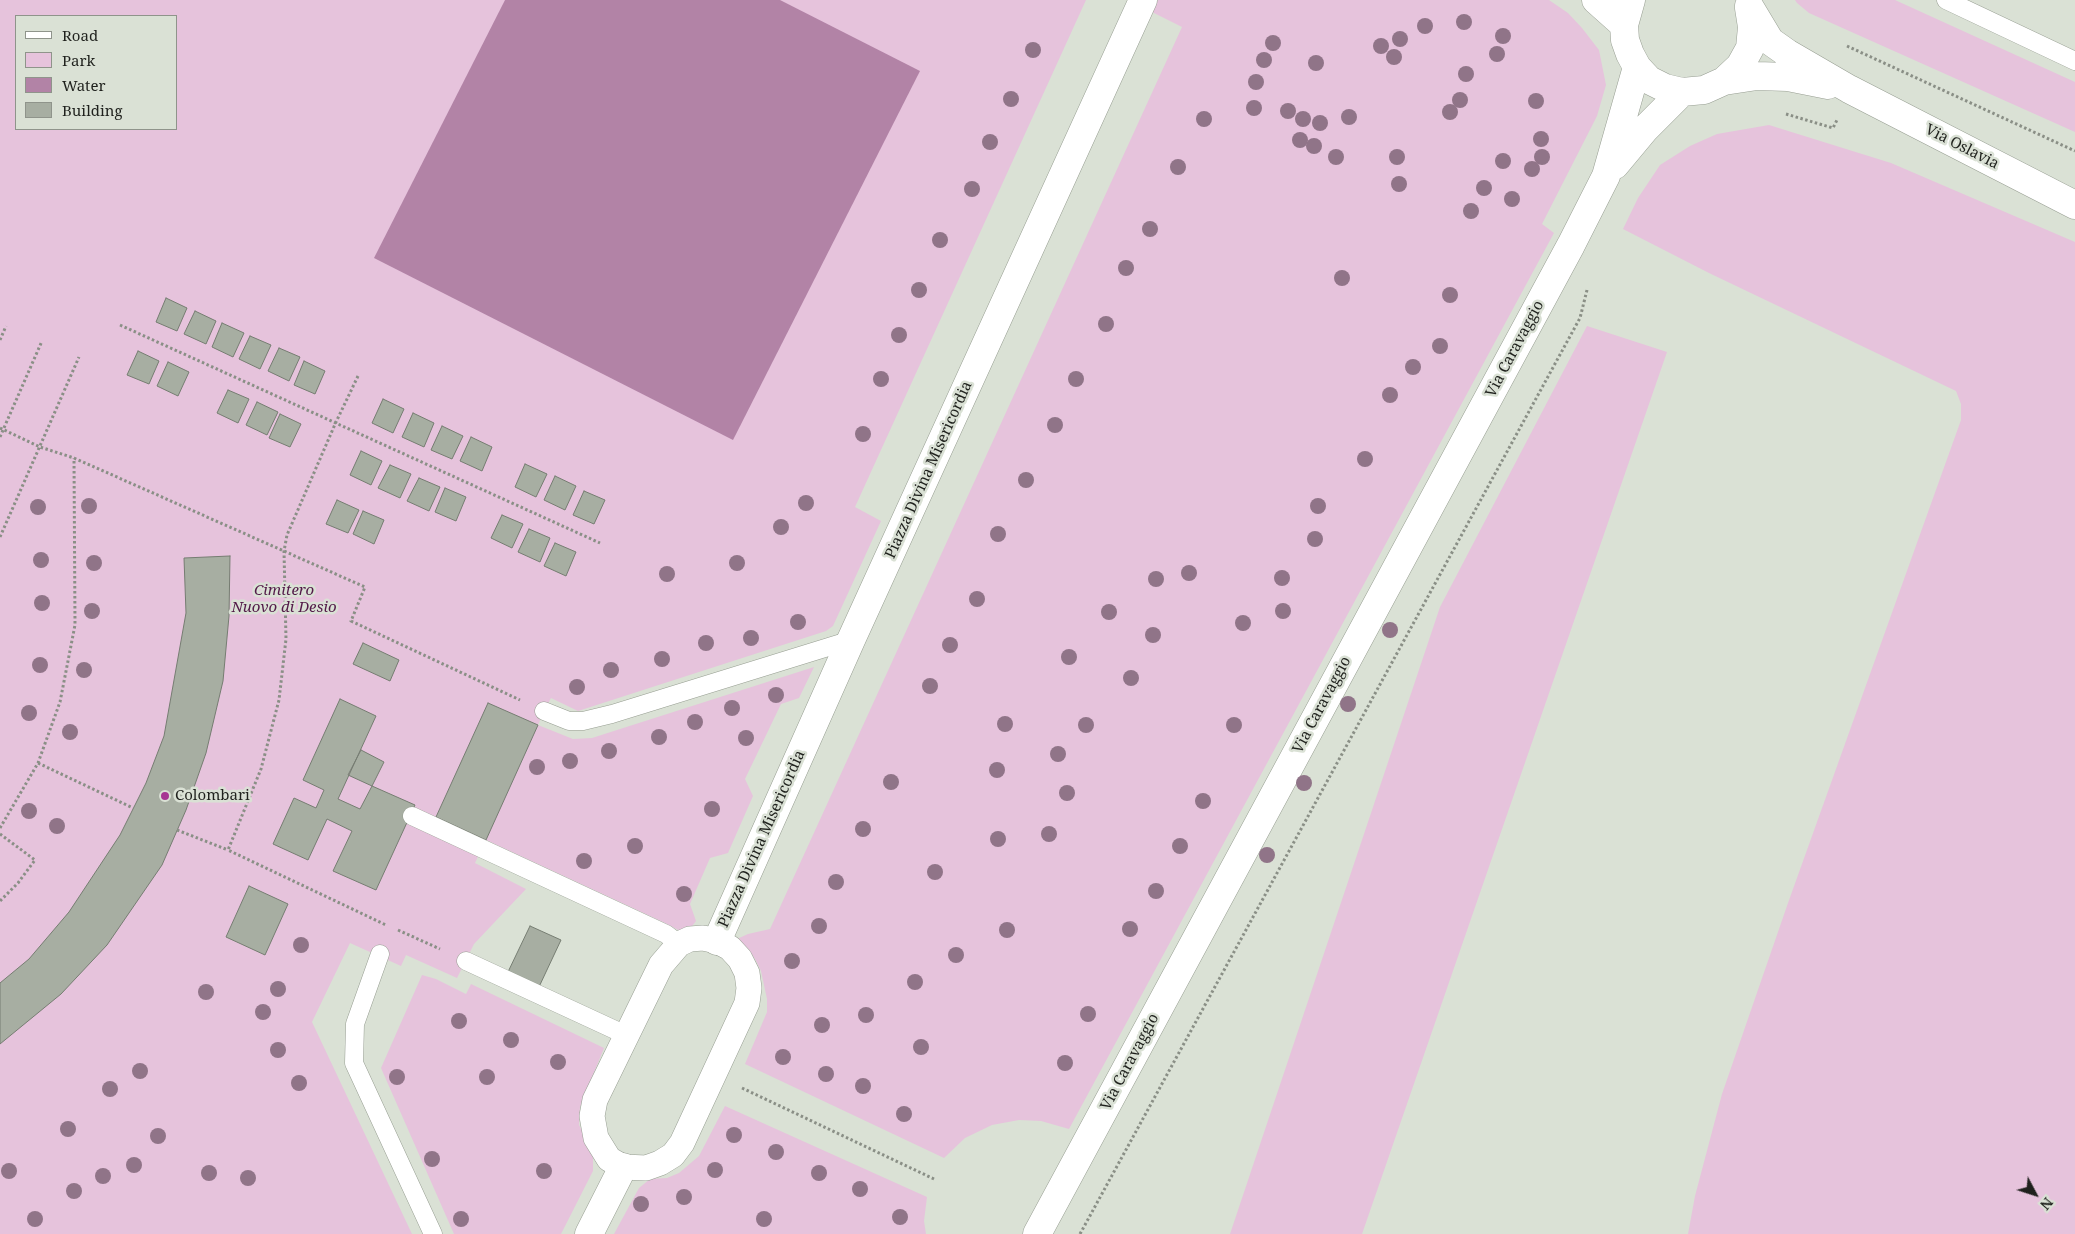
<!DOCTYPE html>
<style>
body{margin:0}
#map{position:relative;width:2075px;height:1234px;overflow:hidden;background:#dae1d5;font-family:"Noto Serif",serif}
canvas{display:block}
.legend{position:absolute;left:15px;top:15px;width:162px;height:115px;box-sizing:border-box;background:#dae1d5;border:1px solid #8f948b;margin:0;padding:6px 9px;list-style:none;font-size:15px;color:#1f211d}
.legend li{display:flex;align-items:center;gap:10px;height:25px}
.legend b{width:25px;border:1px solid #8f948b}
.north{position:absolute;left:2010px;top:1169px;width:50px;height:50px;-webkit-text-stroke:4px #dae1d5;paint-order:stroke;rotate:130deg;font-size:14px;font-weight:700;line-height:20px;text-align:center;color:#1f211d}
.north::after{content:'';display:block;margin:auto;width:18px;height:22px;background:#1f211d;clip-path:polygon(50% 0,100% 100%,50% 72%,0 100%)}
</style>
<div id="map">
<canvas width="2075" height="1234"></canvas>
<ul class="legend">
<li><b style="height:6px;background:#fff"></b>Road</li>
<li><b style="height:14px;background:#e6c3dc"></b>Park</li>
<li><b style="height:14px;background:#b283a6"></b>Water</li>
<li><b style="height:14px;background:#a7aea2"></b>Building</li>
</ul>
<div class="north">N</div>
</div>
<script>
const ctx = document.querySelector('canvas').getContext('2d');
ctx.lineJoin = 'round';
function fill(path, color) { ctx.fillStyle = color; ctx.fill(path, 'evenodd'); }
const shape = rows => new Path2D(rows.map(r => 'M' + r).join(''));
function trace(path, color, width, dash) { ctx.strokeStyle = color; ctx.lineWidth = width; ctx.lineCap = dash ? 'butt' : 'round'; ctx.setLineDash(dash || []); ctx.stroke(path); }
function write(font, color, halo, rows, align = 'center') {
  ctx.font = font + ' "Noto Serif",serif'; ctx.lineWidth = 5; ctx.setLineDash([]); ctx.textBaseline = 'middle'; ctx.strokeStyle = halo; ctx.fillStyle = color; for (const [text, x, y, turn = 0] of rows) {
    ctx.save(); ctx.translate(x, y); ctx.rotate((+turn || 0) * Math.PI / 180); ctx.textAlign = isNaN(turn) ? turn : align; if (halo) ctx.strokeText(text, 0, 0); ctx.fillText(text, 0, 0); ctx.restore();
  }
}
fill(shape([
 [0,0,1086,0,855,507,881,521,833,626,826,631,578,711,551,698,544,711,538,725,573,739,592,738,814,667,799,698,781,704,745,779,753,796,728,853,710,858,690,904,696,921,686,934,665,923,486,840,475,863,526,889,474,944,457,978,406,955,401,966,350,943,312,1022,412,1234,0,1234],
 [16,16,176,16,176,129,16,129],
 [1158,0,1549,0,1568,13,1582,28,1599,50,1606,85,1597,116,1542,224,1554,233,1069,1129,1041,1121,1019,1120,992,1125,965,1138,944,1158,745,1064,767,1012,767,999,761,971,755,959,748,949,737,939,748,934,770,929,1182,27,1152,12],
 [1795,0,1895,0,2075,82,2075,132,1809,13,1797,3],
 [1769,125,1891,163,2075,242,2075,1234,1688,1234,1695,1196,1722,1094,1788,903,1961,420,1961,404,1956,391,1709,273,1623,229,1638,198,1660,165,1690,146,1717,134],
 [1587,326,1667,352,1362,1234,1230,1234,1440,607],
 [422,975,436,979,466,994,471,984,604,1048,580,1107,579,1125,593,1152,593,1171,561,1234,454,1234,381,1068],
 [725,1106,927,1197,924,1221,926,1234,614,1234,639,1188,650,1179,667,1178,679,1173,699,1156]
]), '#e6c3dc');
fill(shape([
 [505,0,780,0,920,71,733,440,374,258]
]), '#b283a6');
const building = shape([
 [166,298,187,308,177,331,156,322,166,298],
 [195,311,216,321,206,344,184,334,195,311],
 [222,323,244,333,233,357,212,347,222,323],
 [250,336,271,345,260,369,239,359,250,336],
 [279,348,300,357,289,381,268,371,279,348],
 [138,351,159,361,149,384,127,375,138,351],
 [304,361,325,371,315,394,294,385,304,361],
 [168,362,189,372,178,396,157,386,168,362],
 [228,390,249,399,238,423,217,413,228,390],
 [383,399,404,409,393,433,372,423,383,399],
 [257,402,278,412,267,435,246,425,257,402],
 [413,413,434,423,424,447,402,437,413,413],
 [280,414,301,424,290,447,269,438,280,414],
 [442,426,463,436,452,459,431,450,442,426],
 [471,437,492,447,482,471,460,461,471,437],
 [361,451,382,461,371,485,350,475,361,451],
 [525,464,547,474,536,497,515,487,525,464],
 [390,465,411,474,400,498,378,488,390,465],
 [555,476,576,486,565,510,544,500,555,476],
 [419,478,440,487,429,511,407,501,419,478],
 [445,488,466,497,456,521,435,512,445,488],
 [584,491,605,500,594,524,573,515,584,491],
 [337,500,359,510,348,533,326,524,337,500],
 [363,511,384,520,374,544,353,534,363,511],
 [502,515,523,524,512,548,491,538,502,515],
 [529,529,550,538,540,562,518,552,529,529],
 [555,543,576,552,566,576,544,566,555,543],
 [230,556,229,616,223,681,206,753,186,810,162,865,107,945,61,994,0,1044,0,983,29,959,69,912,120,835,146,783,164,736,186,613,184,558,230,556],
 [363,643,399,660,390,681,353,664,363,643],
 [340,699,376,716,338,799,360,809,372,786,415,805,376,890,333,871,352,831,327,819,308,860,273,844,294,798,316,808,324,790,303,780,340,699],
 [488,703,538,725,486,840,436,817,488,703],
 [361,750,384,762,372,786,348,775,361,750],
 [249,886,288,904,265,955,226,937,249,886],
 [530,926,561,940,538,989,507,974,530,926]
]);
fill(building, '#a7aea2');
trace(building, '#767d72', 1);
const service = shape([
 [1946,0,2075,61],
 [544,711,569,721,583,721,612,714,851,640],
 [412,816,666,934,679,944],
 [380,954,355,1024,354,1063,433,1234],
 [466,961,626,1035]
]);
const pedestrian = shape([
 [703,938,717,941,730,948,740,959,747,973,749,988,747,1003,682,1143,673,1155,660,1163,646,1168,623,1167,609,1159,596,1138,592,1116,595,1100,661,965,679,944,690,939,703,938]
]);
const minor = shape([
 [1596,0,1624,25],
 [1631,0,1624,25,1625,40,1630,54,1637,67,1649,80,1665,88,1682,92,1704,90,1724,81,1740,66,1750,48,1752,27,1749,8],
 [1749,6,1770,41,1787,53,1849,89,2075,205],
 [1724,81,1757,76,1788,77,1828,85],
 [1615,165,1645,129,1682,92],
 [717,941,851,640,1143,0],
 [589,1234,623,1167],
 [1037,1234,1571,245,1606,176,1637,67]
]);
trace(service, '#979e92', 19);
trace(pedestrian, '#979e92', 26);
trace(minor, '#979e92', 29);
trace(shape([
 [1847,46,2075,151],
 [1786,114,1833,128,1837,120],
 [120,325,600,543],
 [0,340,6,326],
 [358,376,336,422,287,535,284,551,286,639,279,700,261,769,228,850,386,925],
 [0,428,40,447,74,458,365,587,351,621,520,700],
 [0,437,42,341],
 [0,537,79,357],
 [38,763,133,808],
 [0,828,38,763,60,702,75,625,74,458],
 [177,830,228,850],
 [0,834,35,860,18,883,0,901],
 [398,930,440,949],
 [742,1088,934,1179],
 [1080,1234,1580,318,1587,290]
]), '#8a8f86', 3, [2.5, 2.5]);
trace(service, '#fff', 18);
trace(pedestrian, '#fff', 25);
trace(minor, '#fff', 28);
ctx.fillStyle = '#907488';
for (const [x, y] of [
 [1464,22],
 [1425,26],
 [1503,36],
 [1400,39],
 [1273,43],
 [1381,46],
 [1033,50],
 [1497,54],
 [1394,57],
 [1264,60],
 [1316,63],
 [1466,74],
 [1256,82],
 [1011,99],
 [1460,100],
 [1536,101],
 [1254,108],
 [1288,111],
 [1450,112],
 [1349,117],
 [1204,119],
 [1303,119],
 [1320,123],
 [1541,139],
 [1300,140],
 [990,142],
 [1314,146],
 [1336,157],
 [1397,157],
 [1542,157],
 [1503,161],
 [1178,167],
 [1532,169],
 [1399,184],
 [1484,188],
 [972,189],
 [1512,199],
 [1471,211],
 [1150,229],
 [940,240],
 [1126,268],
 [1342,278],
 [919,290],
 [1450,295],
 [1106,324],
 [899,335],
 [1440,346],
 [1413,367],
 [881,379],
 [1076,379],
 [1390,395],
 [1055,425],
 [863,434],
 [1365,459],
 [1026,480],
 [806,503],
 [89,506],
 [1318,506],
 [38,507],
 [781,527],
 [998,534],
 [1315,539],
 [41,560],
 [94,563],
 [737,563],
 [1189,573],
 [667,574],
 [1282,578],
 [1156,579],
 [977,599],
 [42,603],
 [92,611],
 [1283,611],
 [1109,612],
 [798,622],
 [1243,623],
 [1390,630],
 [1153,635],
 [751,638],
 [706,643],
 [950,645],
 [1069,657],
 [662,659],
 [40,665],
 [84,670],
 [611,670],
 [1131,678],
 [930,686],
 [577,687],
 [776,695],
 [1348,704],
 [732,708],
 [29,713],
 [695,722],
 [1005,724],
 [1086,725],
 [1234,725],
 [70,732],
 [659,737],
 [746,738],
 [609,751],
 [1058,754],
 [570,761],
 [537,767],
 [997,770],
 [891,782],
 [1304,783],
 [1067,793],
 [1203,801],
 [712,809],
 [29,811],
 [57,826],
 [863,829],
 [1049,834],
 [998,839],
 [635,846],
 [1180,846],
 [1267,855],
 [584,861],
 [935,872],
 [836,882],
 [1156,891],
 [684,894],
 [819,926],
 [1130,929],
 [1007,930],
 [301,945],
 [956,955],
 [792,961],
 [915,982],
 [278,989],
 [206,992],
 [263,1012],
 [1088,1014],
 [866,1015],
 [459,1021],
 [822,1025],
 [511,1040],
 [921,1047],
 [278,1050],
 [783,1057],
 [558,1062],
 [1065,1063],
 [140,1071],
 [826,1074],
 [397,1077],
 [487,1077],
 [299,1083],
 [863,1086],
 [110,1089],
 [904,1114],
 [68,1129],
 [734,1135],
 [158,1136],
 [776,1152],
 [432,1159],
 [134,1165],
 [715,1170],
 [9,1171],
 [544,1171],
 [209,1173],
 [819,1173],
 [103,1176],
 [248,1178],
 [860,1189],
 [74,1191],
 [684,1197],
 [641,1204],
 [900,1217],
 [35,1219],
 [461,1219],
 [764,1219]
]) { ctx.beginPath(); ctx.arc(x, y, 8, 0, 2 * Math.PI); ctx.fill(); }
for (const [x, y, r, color] of [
 [165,796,5,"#a73693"]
]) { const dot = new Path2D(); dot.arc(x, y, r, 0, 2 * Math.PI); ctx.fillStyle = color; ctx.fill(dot); trace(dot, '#dae1d5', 2); }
write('15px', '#1f211d', '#dae1d5', [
 ["Via Oslavia",1962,147,27],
 ["Via Caravaggio",1515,349,-62],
 ["Piazza Divina Misericordia",929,470,-66],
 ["Via Caravaggio",1322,705,-62],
 ["Piazza Divina Misericordia",762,839,-66],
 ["Via Caravaggio",1130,1062,-62]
]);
write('italic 15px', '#531a49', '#dae1d5', [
 ["Cimitero",284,591],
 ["Nuovo di Desio",284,608]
]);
write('15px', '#1f211d', '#dae1d5', [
 ["Colombari",175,796]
], 'left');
</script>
